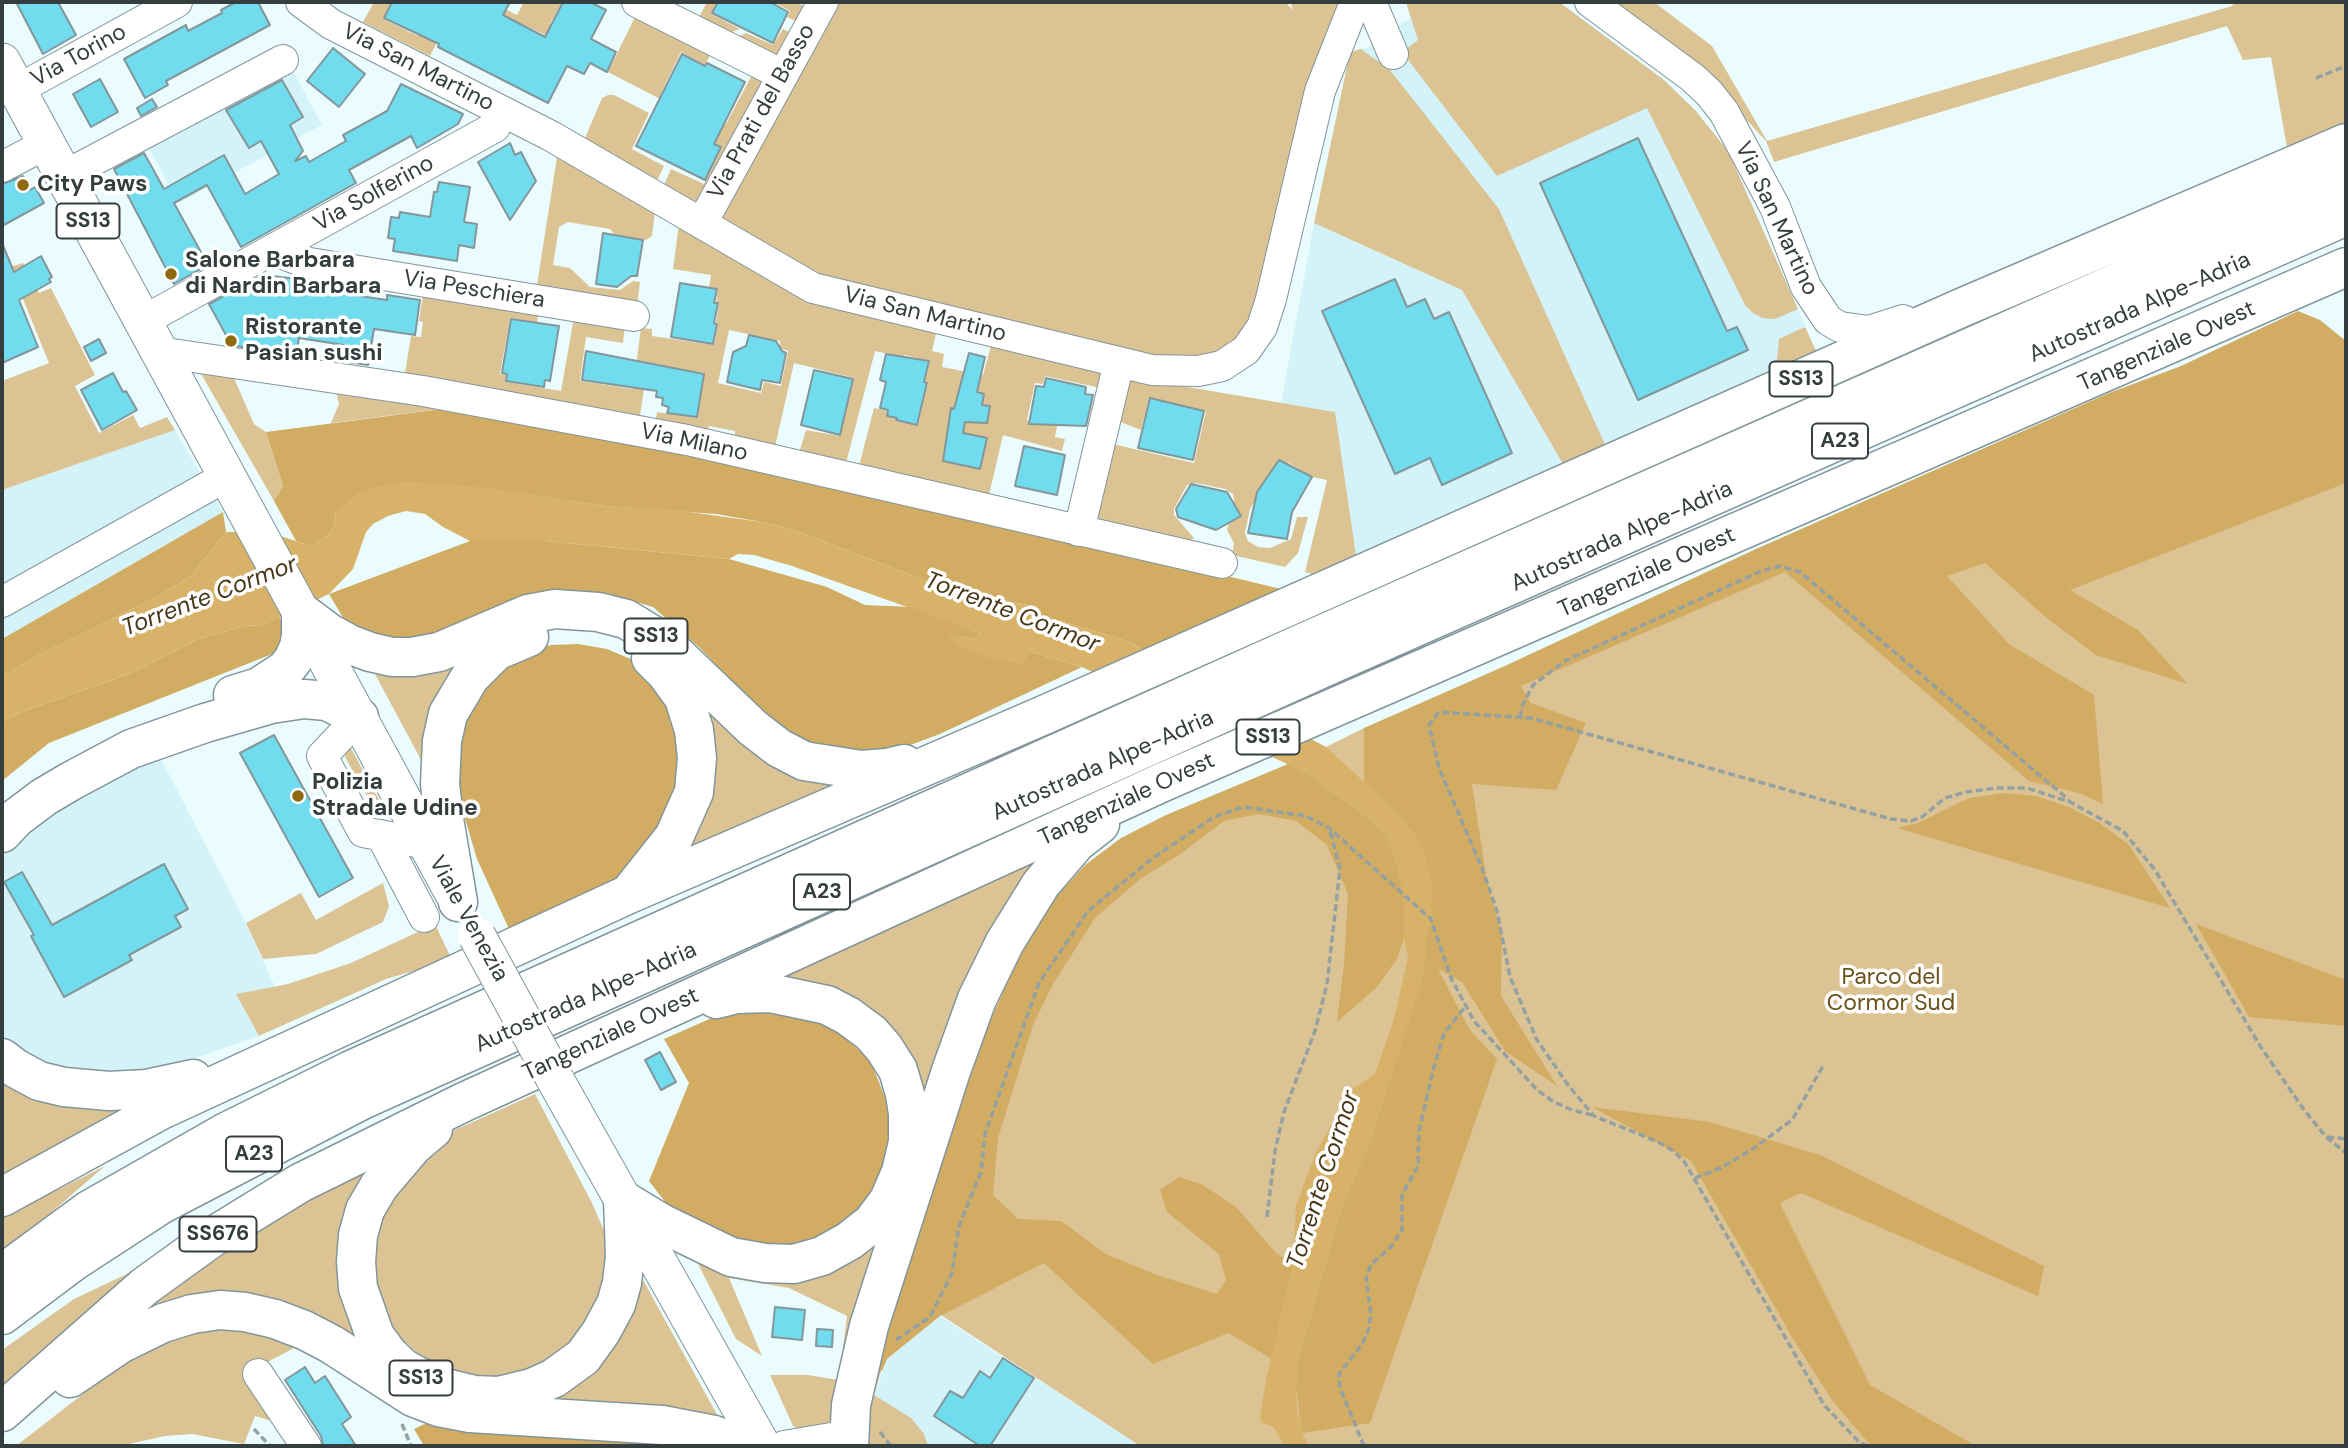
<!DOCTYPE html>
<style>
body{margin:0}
#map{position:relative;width:2348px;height:1448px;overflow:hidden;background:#ebfcff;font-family:"DM Sans",sans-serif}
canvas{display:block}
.frame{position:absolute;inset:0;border:4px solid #353e3f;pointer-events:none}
</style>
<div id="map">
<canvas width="2348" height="1448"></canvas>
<div class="frame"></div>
</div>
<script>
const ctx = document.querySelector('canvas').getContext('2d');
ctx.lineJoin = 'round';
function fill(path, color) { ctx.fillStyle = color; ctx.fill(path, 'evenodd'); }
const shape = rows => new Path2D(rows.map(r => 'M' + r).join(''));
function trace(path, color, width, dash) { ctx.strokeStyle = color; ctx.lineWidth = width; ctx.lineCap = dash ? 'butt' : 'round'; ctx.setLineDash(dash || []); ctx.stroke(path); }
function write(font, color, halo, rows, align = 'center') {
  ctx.font = font + ' "DM Sans",sans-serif'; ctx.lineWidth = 7; ctx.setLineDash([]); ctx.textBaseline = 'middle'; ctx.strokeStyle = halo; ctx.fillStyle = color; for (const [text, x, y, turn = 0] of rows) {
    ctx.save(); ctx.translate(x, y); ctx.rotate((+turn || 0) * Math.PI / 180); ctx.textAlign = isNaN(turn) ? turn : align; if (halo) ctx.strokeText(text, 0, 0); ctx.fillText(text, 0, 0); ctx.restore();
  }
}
fill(shape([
 [1406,2,1559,2,1664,80,1695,110,1728,151,1817,353,1357,562,1335,412,1281,403,1314,223,1462,290,1475,310,1350,52,1369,47,1410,18],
 [284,54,322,125,179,203,140,133],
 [175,430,223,512,2,639,2,490],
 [158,753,246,923,275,987,236,994,259,1036,169,1067,120,1078,45,1070,2,1043,2,853,12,838,34,818],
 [940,1316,1140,1446,928,1446,924,1434,874,1395,887,1359]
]), '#d4f3f8');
fill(shape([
 [374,2,391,2,383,19,418,36,435,2,442,4,458,2,430,56,363,22],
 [466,2,491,2,517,15,524,2,562,2,550,24,574,36,570,47,512,19,509,23],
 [707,2,717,2,711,14,740,29,724,35,697,21],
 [773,2,795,2,810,9,802,24,787,17,790,11],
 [836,2,1285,2,1293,10,1290,2,1339,2,1341,7,1323,42,1272,267,1246,329,1228,347,1203,359,1171,360,820,278,716,219],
 [1406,2,1559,2,1664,80,1695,110,1728,151,1798,309,1775,319,1762,318,1753,313,1745,305,1647,108,1497,176,1402,52,1418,40],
 [1611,2,1654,2,1712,46,1767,141,2232,6,2235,2,2346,2,2346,122,2287,148,2271,57,2243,60,2227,26,1774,162,1766,141,1692,61],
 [636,15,712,52,705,65,681,52,661,93,726,124,753,73,770,81,702,207,664,185,671,169,704,184,722,147,686,128,691,115,608,72],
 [783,29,796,35,785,54,773,59,733,39,746,33,773,45],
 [1361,49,1390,70,1499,209,1606,447,1563,464,1462,290,1314,223,1350,52],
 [608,95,614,95,649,113,632,149,664,166,657,181,585,138,602,98],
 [557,157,655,211,652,236,646,240,614,234,610,229,568,222,559,227,553,265,570,268,590,287,620,290,633,281,640,282,637,307,536,291],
 [679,224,937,329,932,351,944,354,942,367,983,375,992,342,1104,371,1101,388,1045,376,1043,384,1035,383,1027,420,1057,426,1055,437,1065,439,1062,451,1003,435,988,499,859,466,874,408,887,411,886,416,895,419,895,421,918,425,928,383,925,382,930,361,904,355,903,357,875,351,845,467,798,456,806,430,840,436,854,378,794,363,774,451,735,442,735,431,709,426,707,435,696,427,656,419,657,412,698,418,704,373,648,363,639,422,404,379,411,336,421,337,423,322,419,321,423,294,539,312,537,322,510,318,500,374,506,375,505,382,561,391,574,317,625,325,623,343,586,337,580,381,633,389,641,328,652,329,652,336,714,345,718,323,716,322,719,303,716,302,718,289,709,287,711,275,673,269],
 [729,330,780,341,780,348,788,351,781,386,764,382,761,393,718,383],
 [23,263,39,293,51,288,95,375,75,386,99,433,133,415,140,428,167,417,175,430,2,490,2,381,49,363,10,267],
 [1805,327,1817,353,1775,379,1779,339],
 [2346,346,2346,1446,1140,1446,941,1315,885,1358,874,1395,911,1418,924,1434,928,1446,862,1446,865,1396,1031,937,1326,747,1364,728],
 [230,369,254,424,266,432,283,486,274,501,200,372],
 [1129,377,1335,412,1357,562,1308,584,1312,574,1305,572,1327,480,1312,477,1289,463,1275,467,1250,509,1245,533,1248,541,1258,547,1270,548,1291,539,1297,517,1308,517,1298,553,1285,567,1232,555,1234,543,1227,530,1234,500,1233,494,1225,489,1196,483,1187,485,1174,509,1174,515,1194,538,1182,544,1094,524,1113,444,1194,463,1206,411,1149,398,1141,430,1118,421],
 [334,383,465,406,331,423,339,404],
 [485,649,434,784,369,663],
 [695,692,849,782,696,849,685,841],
 [347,741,388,816,374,809,345,757],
 [1044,855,924,1116,913,1071,894,1030,851,1000,773,981],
 [383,883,389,906,383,922,316,954,263,959,246,923,301,893,316,920],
 [435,924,452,960,386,979,259,1036,236,994,288,984,351,963],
 [2,1076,97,1109,131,1111,2,1185],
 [535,1094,592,1203,605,1233,607,1261,602,1298,568,1351,512,1380,453,1374,424,1359,403,1340,386,1316,374,1280,373,1243,382,1207,423,1152,455,1130],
 [394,1147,360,1194,391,1371,290,1311,97,1343,195,1267],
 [105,1166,39,1223,2,1252,2,1218],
 [188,1240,2,1391,2,1350,74,1299,129,1273],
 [885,1240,838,1424,798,1429,793,1426,770,1375,808,1375,839,1380,847,1316,789,1288,729,1278,762,1356,736,1339,691,1250,832,1271,854,1262],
 [637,1269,720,1420,541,1398],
 [237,1326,307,1341,249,1372,285,1425,255,1416,244,1444,192,1434,165,1436,120,1446,16,1446,115,1369,173,1341,204,1330]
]), '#dcc394');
fill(shape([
 [2298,311,2320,320,2346,341,2346,483,2070,590,2138,630,2188,684,2096,655,2043,615,1985,563,1947,576,2009,644,2094,695,2103,804,2079,793,2029,781,1785,572,1521,686,1531,703,1586,723,1556,790,1472,784,1487,882,1502,935,1501,996,1557,1086,1505,1051,1462,982,1438,969,1470,1030,1497,1059,1370,1423,1302,1433,1296,1387,1298,1360,1342,1208,1371,1139,1424,971,1425,942,1431,919,1402,817,1364,783,1364,728,1507,665,1756,549,2109,393,2181,366],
 [465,406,718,453,1285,590,1146,651,1127,641,1040,615,1038,607,971,594,932,583,794,530,762,522,716,514,605,506,533,495,336,512,333,528,328,536,311,546,296,541,274,501,283,486,266,432],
 [223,512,226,532,191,576,162,594,39,655,2,677,2,639],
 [470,541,545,541,729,559,827,587,865,605,912,607,980,633,974,639,950,634,1031,652,1082,667,940,734,902,748,867,753,801,741,775,725,700,648,653,607,607,593,573,590,532,595,417,641,387,637,345,621,329,594],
 [279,617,290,637,277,652,49,743,2,781,2,722,22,712,134,672,196,640,244,626,263,625],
 [578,644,607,649,633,660,671,704,679,740,676,784,662,821,641,854,612,882,509,929,477,859,463,812,454,773,467,706,523,652,551,645],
 [1288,764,1304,772,1368,818,1386,837,1394,854,1404,895,1404,938,1397,959,1376,988,1337,1022,1344,964,1348,894,1327,845,1296,821,1259,814,1224,821,1179,855,1140,879,1095,918,1053,984,1033,1025,998,1138,993,1195,1018,1219,1061,1221,1106,1254,1157,1275,1217,1294,1226,1280,1219,1254,1167,1212,1160,1190,1179,1177,1203,1185,1236,1207,1277,1254,1293,1262,1272,1359,1228,1333,1153,1364,1044,1263,940,1316,887,1359,882,1371,871,1366,943,1160,984,1033,1030,935,1057,896,1085,865,1121,838,1166,815],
 [2006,793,2036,796,2069,807,2101,824,2129,845,2170,908,1897,828,1918,823,1969,798],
 [2196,924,2346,980,2346,1026,2249,1017],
 [777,1008,823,1024,845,1038,870,1060,891,1112,892,1138,886,1166,860,1214,813,1245,742,1245,669,1207,649,1181,689,1083,664,1039,723,1013],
 [1592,1107,1710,1122,1820,1155,2044,1266,2038,1296,1801,1193,1780,1203,1870,1385,1976,1446,1871,1446,1832,1400,1792,1337,1691,1161],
 [437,1418,673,1437,668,1446,424,1446,414,1429]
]), '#d1ac62');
fill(shape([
 [405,482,432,483,498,489,605,506,675,510,762,522,794,530,932,583,971,594,1038,607,1040,615,1127,641,1326,747,1402,817,1422,844,1432,879,1431,919,1425,942,1424,971,1414,1007,1371,1139,1342,1208,1298,1360,1296,1387,1297,1407,1302,1433,1309,1446,1284,1446,1274,1427,1262,1423,1260,1418,1266,1380,1293,1262,1296,1206,1315,1154,1350,1091,1375,1074,1394,1019,1408,958,1404,938,1404,895,1394,854,1386,837,1368,818,1304,772,1082,667,1031,652,1022,664,995,660,962,647,952,640,949,634,974,639,980,633,792,566,754,555,738,554,729,559,545,541,470,541,443,527,425,514,406,511,388,516,373,524,366,532,353,569,329,594,263,625,244,626,196,640,134,672,22,712,2,722,2,677,39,655,162,594,191,576,226,532,268,532,311,546,328,536,333,528,336,512,358,493,374,487]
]), '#d7b268');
const building = shape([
 [16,2,58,2,76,35,43,54,16,2],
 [236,2,258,2,270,25,166,81,168,85,145,98,124,59,186,25,188,31,222,13,221,10,236,2],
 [392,2,510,2,503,15,545,37,563,2,590,2,606,10,591,39,616,52,607,72,590,63,584,74,567,66,548,103,438,47,439,44,384,18,392,2],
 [718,2,770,2,788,12,773,43,712,13,718,2],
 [333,48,365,74,339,107,307,81,333,48],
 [682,54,705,66,707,63,745,82,714,144,721,147,705,180,636,146,682,54],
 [100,79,118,112,91,127,73,94,100,79],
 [282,80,303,117,290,125,303,151,295,161,306,156,309,162,346,141,343,135,387,111,401,84,463,114,458,124,417,148,411,136,349,170,356,183,241,247,207,185,174,203,208,265,174,284,114,169,144,153,164,189,224,155,245,194,279,174,261,141,249,148,226,110,282,80],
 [152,99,157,107,141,116,137,108,152,99],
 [1638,138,1727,331,1737,327,1748,350,1638,400,1540,183,1638,138],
 [510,143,515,155,521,152,536,181,510,220,478,162,510,143],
 [23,176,30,190,35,187,44,203,2,226,2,184,23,176],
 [439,182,470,187,464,222,477,224,474,248,459,245,457,261,393,251,395,239,388,238,391,217,399,218,400,212,430,217,434,192,437,192,439,182],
 [603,233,643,240,637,276,631,276,617,287,596,284,603,233],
 [2,243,14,272,41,256,52,277,49,279,51,282,19,300,38,347,2,363,2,243],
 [263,275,307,280,306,288,387,300,387,295,420,300,415,335,374,329,368,365,348,362,350,346,299,338,296,355,229,345,225,338,227,337,209,304,263,275],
 [1395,279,1407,307,1425,299,1434,319,1449,312,1512,453,1442,485,1430,458,1395,474,1322,311,1395,279],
 [680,283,717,289,714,303,718,303,714,323,717,324,713,344,671,337,680,283],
 [511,319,559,326,550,381,545,380,544,387,506,381,507,374,502,373,511,319],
 [749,335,776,341,782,351,786,353,780,383,762,380,760,390,727,382,733,352,746,346,749,335],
 [99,339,106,353,91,361,84,347,99,339],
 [586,351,704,374,697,417,667,413,669,407,662,405,663,398,656,397,657,391,582,380,586,351],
 [969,353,985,357,977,392,984,394,982,405,990,406,987,423,965,422,963,433,987,438,980,469,943,461,951,408,954,409,969,353],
 [886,354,929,361,924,382,927,383,917,425,896,420,897,418,887,416,888,410,880,408,886,382,880,380,886,354],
 [814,370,853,379,840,435,801,425,814,370],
 [113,373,123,392,126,391,137,410,102,430,81,390,113,373],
 [1046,378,1086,387,1085,394,1093,395,1086,426,1029,424,1036,386,1044,387,1046,378],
 [1150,398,1204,411,1193,460,1138,448,1150,398],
 [1024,446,1065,455,1057,495,1015,486,1024,446],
 [1279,460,1312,477,1292,512,1287,539,1248,533,1257,492,1279,460],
 [1191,484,1227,492,1241,516,1216,530,1178,517,1176,509,1191,484],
 [274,735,353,878,319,897,240,753,274,735],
 [164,864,188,909,175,916,181,927,129,955,132,960,64,997,31,936,34,935,4,882,22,872,52,925,164,864],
 [660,1052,676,1082,661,1090,645,1060,660,1052],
 [775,1307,805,1310,802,1340,772,1337,775,1307],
 [817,1329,833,1330,832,1347,816,1346,817,1329],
 [1003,1358,1034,1378,990,1446,980,1446,934,1416,950,1391,963,1398,980,1371,990,1378,1003,1358],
 [305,1367,315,1383,325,1376,351,1417,342,1424,356,1446,323,1445,321,1436,285,1380,305,1367]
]);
fill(building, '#70dced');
trace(building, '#83979a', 2);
const minor = shape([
 [301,2,331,24,551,136,813,288,1152,370,1198,371,1222,366,1246,350,1262,327,1271,299,1320,91,1352,10,1359,2],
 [637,2,783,75],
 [1371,2,1393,54],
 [1590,2,1693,78,1709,93,1724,112,1775,207,1806,287,1828,320,1840,327,1869,331,1903,320],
 [17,90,177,2],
 [2,167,46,144],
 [64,176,283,60],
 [702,223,823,2],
 [273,250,304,262,634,316],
 [143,321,495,127],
 [159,352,423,391,687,440,1222,563],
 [1079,531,1119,362],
 [2,602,227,476],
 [359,717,322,756,363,832,427,844],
 [381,835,424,917],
 [258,1374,306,1446],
 [784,1446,849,1435]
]);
const major = shape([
 [2,62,453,892],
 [556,1081,762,1446]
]);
const highway = shape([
 [301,612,329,633,349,644,370,652,392,657,412,657,439,652,528,614,555,609,598,612,626,619,662,641,753,728,779,748,804,761,861,770,887,768,904,764],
 [233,695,259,687,285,670,293,660,299,647,301,635,301,612],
 [2,833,16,818,44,797,71,781,131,749,205,723,271,704,304,699,327,701,359,717],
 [632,890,674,837,694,792,697,758,694,730,684,698,666,673,651,658],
 [458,902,444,819,440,784,442,741,448,714,470,677,496,651,529,637],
 [2,1058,15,1068,39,1081,64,1087,109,1091,146,1089,193,1079],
 [433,1129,413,1146,379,1186,365,1210,358,1235,356,1262,358,1288,375,1336,389,1355,403,1368,419,1377,445,1388,474,1395,499,1396,532,1388,554,1378,583,1357,601,1332,616,1304,622,1283,625,1256,623,1200],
 [2,1197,159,1111,629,894,1044,715,1961,308,2346,143],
 [623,1200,661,1223,731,1257,765,1263,794,1264,822,1256,849,1241,872,1223,889,1200,901,1172,908,1142,908,1114,905,1094,898,1070,884,1048,871,1033,848,1016,827,1005,770,993,736,994,716,999],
 [2,1274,89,1210,226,1132,351,1070,1300,644,2346,181],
 [2,1315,74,1261,160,1205,362,1100,1332,664,2346,216],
 [70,1378,120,1344,163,1323,192,1314,220,1310,245,1312,275,1319,304,1330,331,1344,413,1397,439,1407,470,1413,662,1425,714,1435,744,1446],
 [2,1412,145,1286,217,1234,300,1183,464,1102,1163,782,2346,267],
 [849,1446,851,1405,869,1326,951,1071,977,999,1005,942,1041,884,1077,842,1100,824]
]);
trace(minor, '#82969a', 32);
trace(major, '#82969a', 39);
trace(highway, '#82969a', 41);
trace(shape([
 [2316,78,2346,66],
 [1520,717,1522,706,1533,685,1565,661,1761,571,1780,566,1800,572,2069,800],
 [2327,1137,2346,1139],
 [1695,1178,1721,1168,1754,1148,1792,1120,1823,1066],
 [1267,1217,1275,1151,1284,1112,1315,1031,1327,984,1340,869,1330,830],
 [896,1340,930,1317,952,1273,959,1226,981,1172,985,1134,1039,983,1088,911,1153,858,1214,817,1244,807,1306,816,1329,828,1431,919,1451,978,1474,1021,1508,1058,1537,1090,1554,1102,1572,1110,1592,1115],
 [402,1424,411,1446],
 [254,1429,270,1446],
 [880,1432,891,1446],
 [1364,1446,1340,1388,1339,1374,1362,1344,1368,1331,1371,1315,1366,1279,1371,1264,1391,1247,1402,1230,1402,1195,1418,1166,1419,1131,1434,1067,1444,1033,1466,1006],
 [1868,1446,1859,1442,1824,1405,1684,1161,1672,1150,1656,1141,1594,1116,1568,1085,1537,1040,1510,977,1497,911,1482,868,1439,768,1429,725,1439,712,1531,718,1891,819,1911,821,1922,817,1945,798,1966,792,1996,788,2027,788,2070,802,2123,831,2155,870,2262,1049,2305,1111,2326,1137,2346,1153]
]), '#94a1a3', 3.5, [7, 3.5]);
trace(minor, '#fff', 30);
trace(major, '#fff', 37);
trace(highway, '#fff', 38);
const majorBridge = shape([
 [477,936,556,1081]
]);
trace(majorBridge, '#82969a', 39, []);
trace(majorBridge, '#fff', 37);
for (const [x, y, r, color] of [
 [23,185,7,"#8f6a10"],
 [171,274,7,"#8f6a10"],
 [231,341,7,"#8f6a10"],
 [298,796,7,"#8f6a10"]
]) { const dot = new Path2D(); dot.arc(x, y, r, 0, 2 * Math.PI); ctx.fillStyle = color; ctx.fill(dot); trace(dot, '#fff', 2.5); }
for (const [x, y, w] of [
 [88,221,63],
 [1801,379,63],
 [1840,441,56],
 [656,636,63],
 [1268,737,63],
 [822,892,56],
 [254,1154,56],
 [218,1234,77],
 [421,1378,63]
]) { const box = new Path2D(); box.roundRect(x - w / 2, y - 17.5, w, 35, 5); ctx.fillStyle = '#fff'; ctx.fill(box); trace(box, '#353e3f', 2); }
write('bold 21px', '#353e3f', null, [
 ["SS13",88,221],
 ["SS13",1801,379],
 ["A23",1840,441],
 ["SS13",656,636],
 ["SS13",1268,737],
 ["A23",822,892],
 ["A23",254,1154],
 ["SS676",218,1234],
 ["SS13",421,1378]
]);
write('23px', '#353e3f', '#fff', [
 ["Via Torino",79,56,-29],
 ["Via San Martino",418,68,27],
 ["Via Prati del Basso",762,112,-61],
 ["Via Solferino",374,194,-29],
 ["Via San Martino",1776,219,65],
 ["Via Peschiera",474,290,9],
 ["Autostrada Alpe-Adria",2140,308,-24],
 ["Via San Martino",925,315,14],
 ["Tangenziale Ovest",2167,347,-24],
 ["Via Milano",694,443,12],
 ["Autostrada Alpe-Adria",1622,537,-24],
 ["Tangenziale Ovest",1647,573,-24],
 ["Autostrada Alpe-Adria",1103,766,-24],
 ["Tangenziale Ovest",1127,800,-25],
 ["Viale Venezia",468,919,61],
 ["Autostrada Alpe-Adria",586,998,-24],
 ["Tangenziale Ovest",611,1035,-25]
]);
write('bold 23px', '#353e3f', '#fff', [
 ["City Paws",37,185],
 ["Salone Barbara",185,261],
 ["di Nardin Barbara",185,287],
 ["Ristorante",245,328],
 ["Pasian sushi",245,354],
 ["Polizia",312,783],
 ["Stradale Udine",312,809]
], 'left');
write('23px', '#6b5119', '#fff', [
 ["Parco del",1891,978],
 ["Cormor Sud",1891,1004]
]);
write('italic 24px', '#483817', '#fff', [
 ["Torrente Cormor",210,597,-21],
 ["Torrente Cormor",1012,613,21],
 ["Torrente Cormor",1324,1180,-72]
]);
</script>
